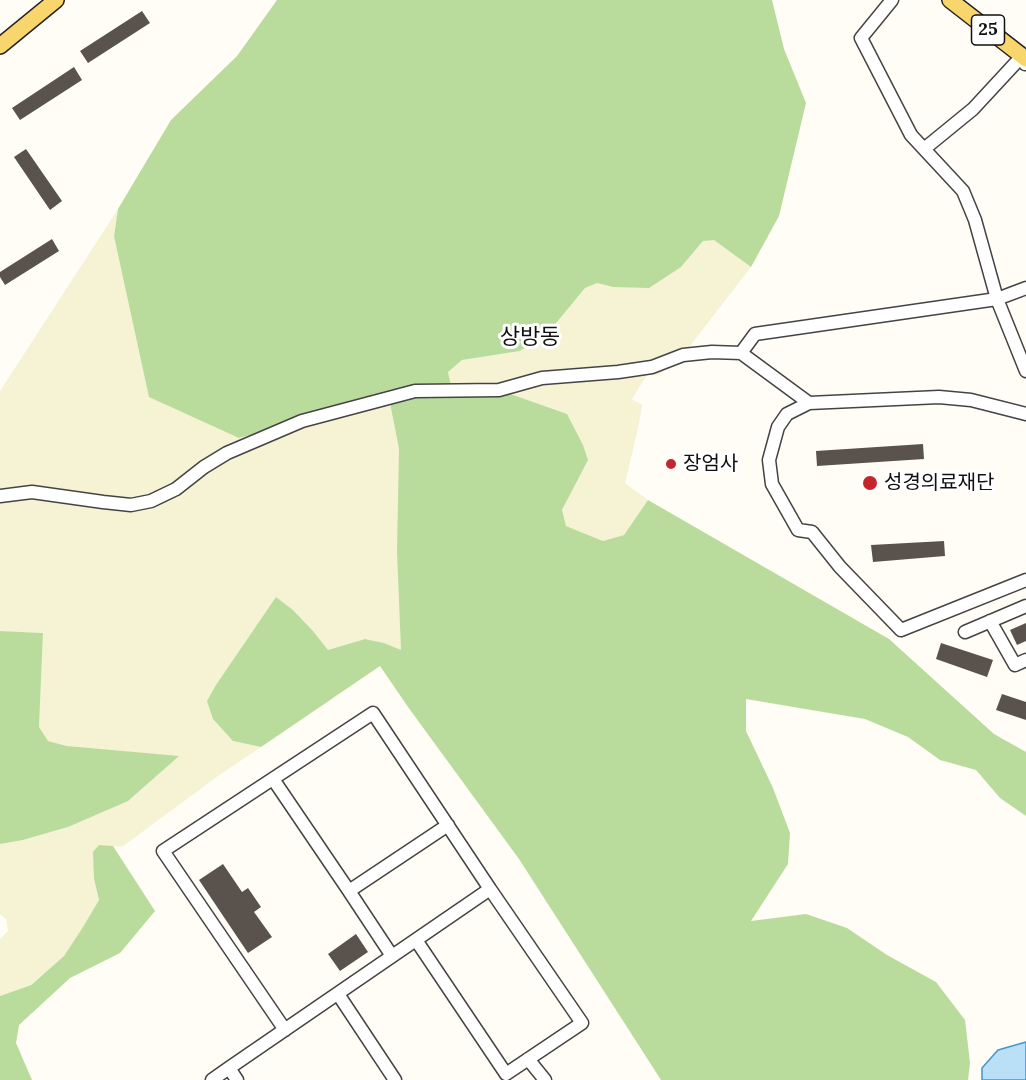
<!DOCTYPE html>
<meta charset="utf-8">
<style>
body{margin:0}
canvas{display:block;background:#fffdf5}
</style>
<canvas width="1026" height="1080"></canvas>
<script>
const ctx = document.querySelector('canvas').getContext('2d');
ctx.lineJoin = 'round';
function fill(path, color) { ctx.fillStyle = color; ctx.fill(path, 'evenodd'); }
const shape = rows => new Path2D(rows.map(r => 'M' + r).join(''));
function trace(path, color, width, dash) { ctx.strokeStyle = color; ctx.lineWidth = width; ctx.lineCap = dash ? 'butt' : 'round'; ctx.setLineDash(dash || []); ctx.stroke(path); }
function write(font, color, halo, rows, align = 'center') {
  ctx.font = font + ' Lora,"Noto Sans KR",serif'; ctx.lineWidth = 6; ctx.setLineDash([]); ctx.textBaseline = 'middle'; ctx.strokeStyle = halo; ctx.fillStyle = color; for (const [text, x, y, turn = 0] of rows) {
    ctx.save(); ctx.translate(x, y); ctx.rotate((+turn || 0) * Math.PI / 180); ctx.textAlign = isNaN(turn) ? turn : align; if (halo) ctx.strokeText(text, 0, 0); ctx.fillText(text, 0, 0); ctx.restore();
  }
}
fill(shape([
 [118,209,114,236,206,422,240,438,389,398,399,449,401,651,384,643,365,639,328,650,313,631,293,610,275,597,233,741,261,747,218,776,122,847,98,845,94,879,99,900,83,927,64,956,30,985,0,996,0,939,8,931,6,919,0,914,0,844,23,840,68,827,178,757,67,746,48,741,39,728,43,633,0,631,0,391],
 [714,239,751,267,683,355,659,375,647,375,632,399,642,405,639,424,625,483,648,500,624,535,603,541,566,526,562,511,587,460,452,391,448,371,462,360,520,351,548,333,585,288,597,283,613,287,681,267,703,241]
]), '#f6f3d4');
fill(shape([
 [277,0,772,0,784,49,806,103,779,216,751,267,714,240,703,241,681,267,649,288,613,287,597,283,585,288,548,333,520,351,462,360,448,372,452,390,499,390,567,414,583,445,588,460,562,510,566,526,603,541,624,535,648,500,889,639,994,734,1026,752,1026,816,1000,798,976,770,940,760,908,737,865,719,746,699,746,731,773,788,790,833,788,864,751,921,806,914,847,928,887,955,936,982,965,1020,970,1063,968,1080,661,1080,519,859,408,707,380,666,261,747,233,741,213,719,207,701,216,685,276,597,293,610,313,631,328,650,365,639,384,643,401,650,397,551,399,449,389,398,239,438,149,397,114,236,118,209,171,120,237,56],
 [0,631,43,633,39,727,48,741,67,746,179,756,128,801,68,827,23,840,0,844],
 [99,845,113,846,155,911,120,953,70,978,19,1025,16,1043,32,1080,0,1080,0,996,31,985,64,956,83,927,99,900,94,879,93,852]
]), '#b9dc9c');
const water = shape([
 [1026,1042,1026,1080,982,1080,982,1068,998,1050,1026,1042]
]);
fill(water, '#b9e0f7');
trace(water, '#3f96cf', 1.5);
fill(shape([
 [142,11,150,23,88,63,80,51],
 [74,67,82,80,20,120,12,108],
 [26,149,62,201,50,210,14,157],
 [52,239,59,251,5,285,0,277,0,272],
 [923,444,924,459,817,466,816,451],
 [944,541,945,556,873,562,871,545],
 [1026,623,1026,641,1017,645,1010,630],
 [941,643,993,660,987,677,936,659],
 [1002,694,1026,702,1026,720,996,710],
 [223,864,242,892,248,888,261,907,254,912,272,937,248,953,199,880],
 [356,934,368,952,340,971,328,954]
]), '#5a524d');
const minor = shape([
 [892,0,861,38,911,135,963,191,975,220,997,299,1026,371],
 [924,149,973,109,1022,56,1025,64],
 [809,403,741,353,755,334,997,299,1026,288],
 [1026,414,971,400,939,397,809,403,787,414,778,427,769,460,772,484,798,530,812,532,840,567,901,630,1026,580],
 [0,496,32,492,103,502,131,505,151,501,176,489,204,467,227,453,302,421,415,391,499,390,542,378,618,372,652,367,683,355,712,352,741,353],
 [990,621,1015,665,1026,660],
 [965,632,1026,606],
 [273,779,349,891],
 [392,956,349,891,448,825],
 [338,994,395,1080],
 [285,1030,163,851,373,713,490,889],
 [528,1059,545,1080],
 [229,1068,237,1080],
 [212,1080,229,1068,490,889,582,1023,506,1074,416,940]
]);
const major = shape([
 [950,0,1026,59],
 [0,46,56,0]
]);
trace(minor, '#444', 15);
trace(major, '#222', 18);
trace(minor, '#fff', 12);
trace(major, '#f9d66b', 15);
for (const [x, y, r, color] of [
 [671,464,6,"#c4262e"],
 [870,483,8,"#c4262e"]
]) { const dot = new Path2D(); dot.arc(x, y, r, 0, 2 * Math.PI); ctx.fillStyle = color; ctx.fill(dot); trace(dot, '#fff', 2); }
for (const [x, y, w] of [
 [988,30,33]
]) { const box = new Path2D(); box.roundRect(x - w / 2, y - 15, w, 30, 4.5); ctx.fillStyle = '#fff'; ctx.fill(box); trace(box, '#111', 1.5); }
write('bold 18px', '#111', null, [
 ["25",988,30]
]);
write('20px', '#111', '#fff', [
 ["장엄사",683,464],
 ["성경의료재단",884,483]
], 'left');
write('22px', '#111', '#fff', [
 ["상방동",530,338]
]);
</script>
